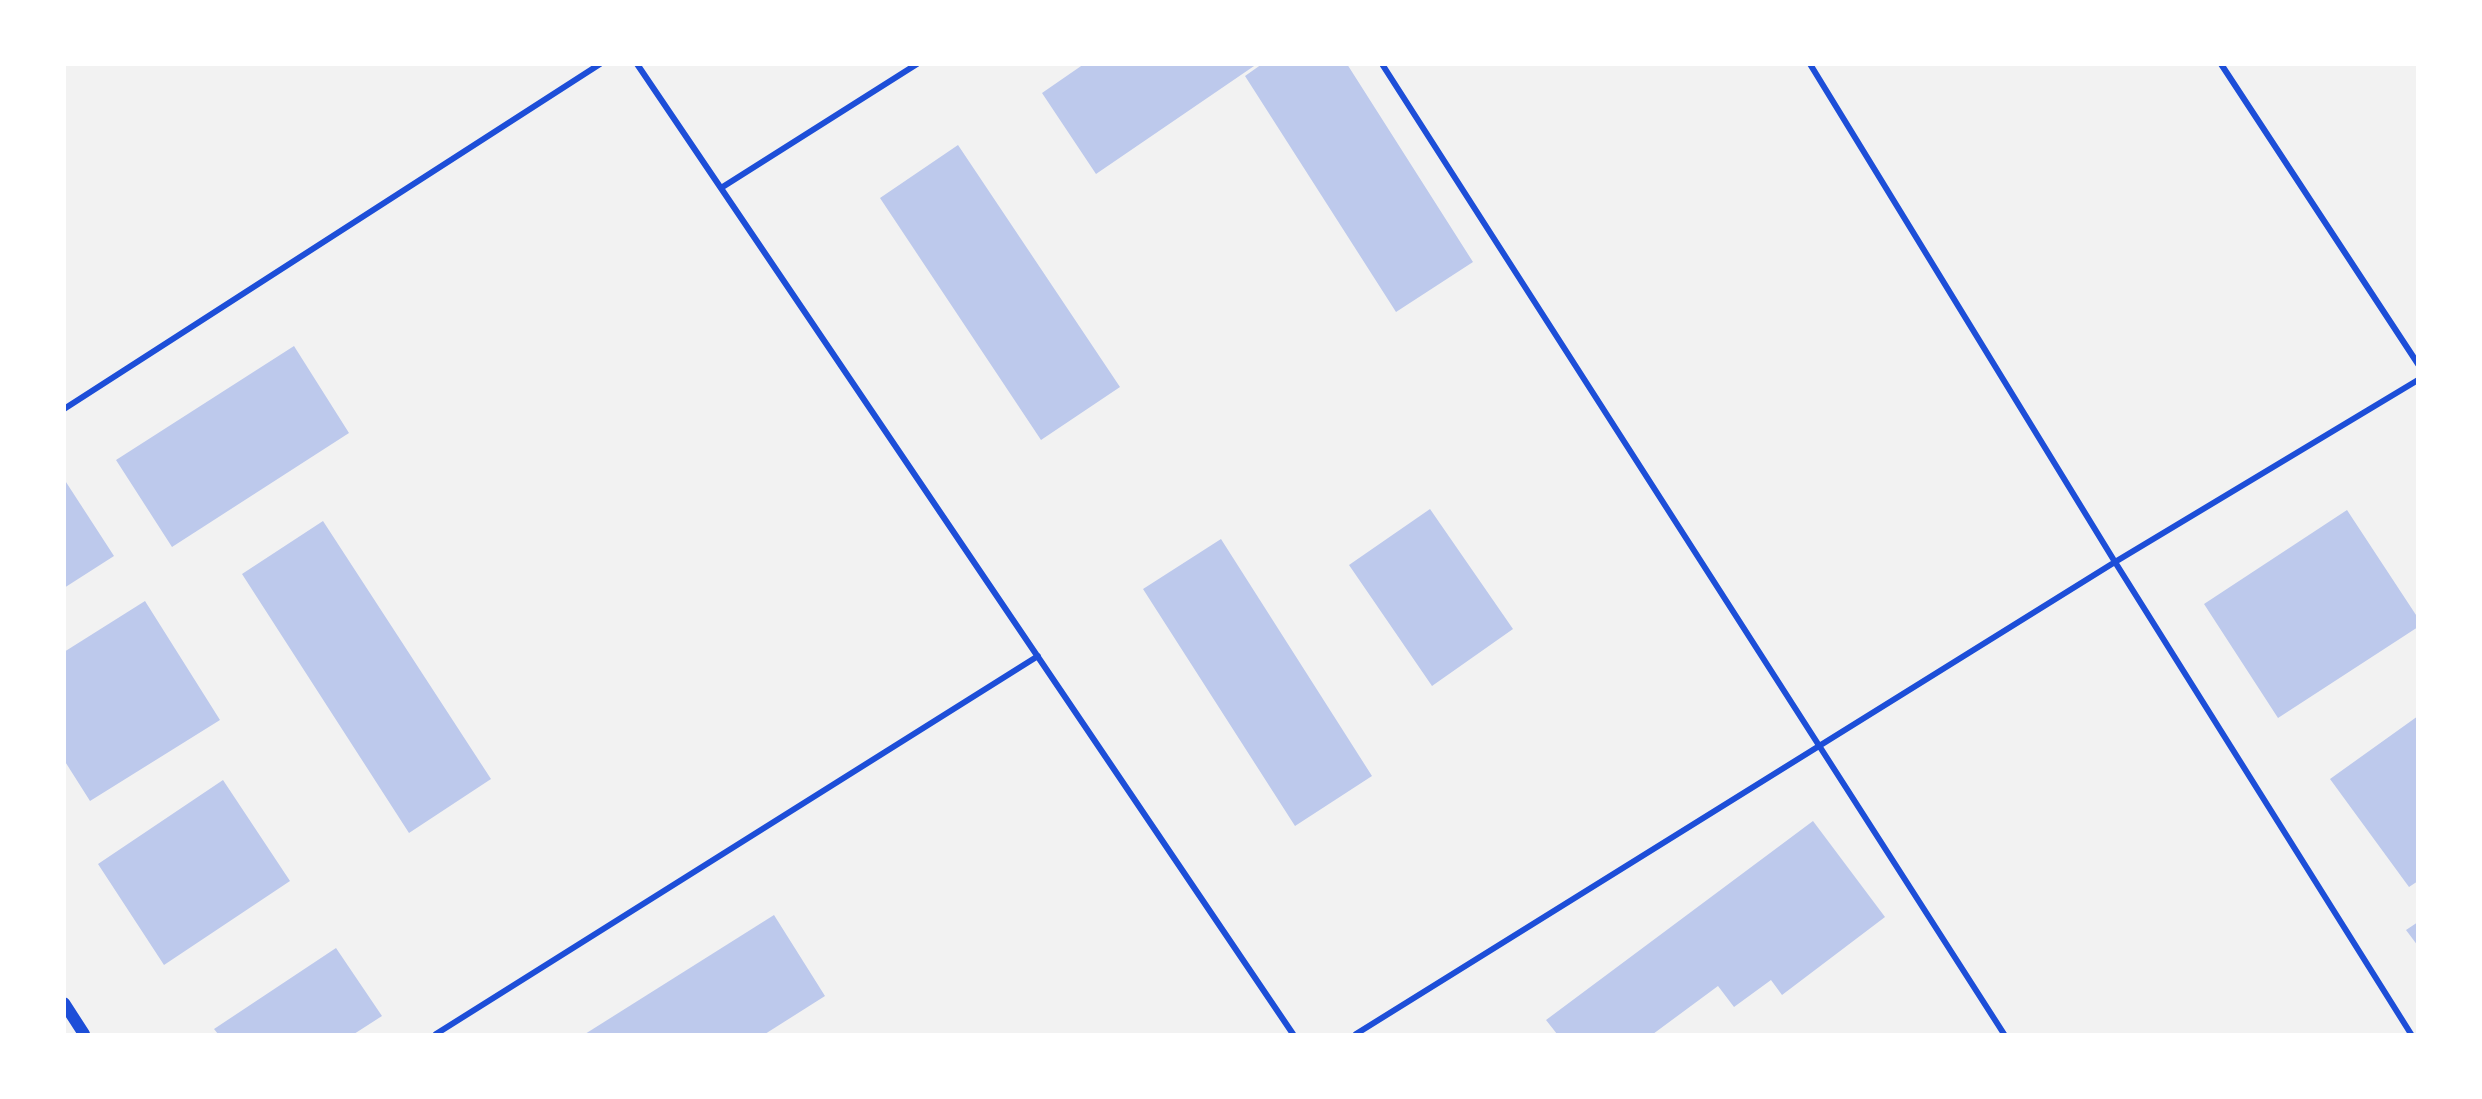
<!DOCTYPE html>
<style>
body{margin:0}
#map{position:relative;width:2482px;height:1099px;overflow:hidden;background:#f2f2f2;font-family:"Fira Sans Condensed",sans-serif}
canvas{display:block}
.frame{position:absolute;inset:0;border:66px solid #fff;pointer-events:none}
</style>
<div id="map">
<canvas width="2482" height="1099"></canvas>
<div class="frame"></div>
</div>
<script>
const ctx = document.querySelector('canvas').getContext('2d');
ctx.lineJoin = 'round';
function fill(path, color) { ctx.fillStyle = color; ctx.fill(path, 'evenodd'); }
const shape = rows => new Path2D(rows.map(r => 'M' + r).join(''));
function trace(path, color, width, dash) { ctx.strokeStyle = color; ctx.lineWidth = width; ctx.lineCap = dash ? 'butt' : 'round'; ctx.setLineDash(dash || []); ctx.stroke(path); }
fill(shape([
 [1084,64,1257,64,1096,174,1042,93],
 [1262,64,1347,64,1473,262,1396,312,1245,76],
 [958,145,1120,387,1041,440,880,198],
 [294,346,349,433,172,547,116,460],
 [64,479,114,556,64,588],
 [1430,509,1513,629,1432,686,1349,565],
 [2347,510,2418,618,2418,627,2278,718,2204,604],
 [323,521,491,779,409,833,242,574],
 [1221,539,1372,776,1295,826,1143,589],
 [145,601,220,720,90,801,64,760,64,652],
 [2418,716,2418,881,2409,887,2330,779],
 [223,780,290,881,164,965,98,864],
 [1813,821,1885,917,1782,995,1771,980,1734,1007,1718,986,1653,1034,1557,1034,1546,1020],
 [774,915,825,996,765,1034,585,1034],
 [2418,922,2418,946,2406,930],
 [336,948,382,1016,354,1034,218,1034,214,1029]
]), '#bdc9ec');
trace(shape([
 [637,64,1293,1034],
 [1382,64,2004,1034],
 [1810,64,2115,562,2411,1034],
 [2221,64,2418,364],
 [721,188,917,64],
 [64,409,600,64],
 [436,1034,1038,656],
 [1356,1034,2115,562,2418,380]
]), '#1d4ed8', 6);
trace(shape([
 [64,1003,84,1034]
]), '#1d4ed8', 12);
</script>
